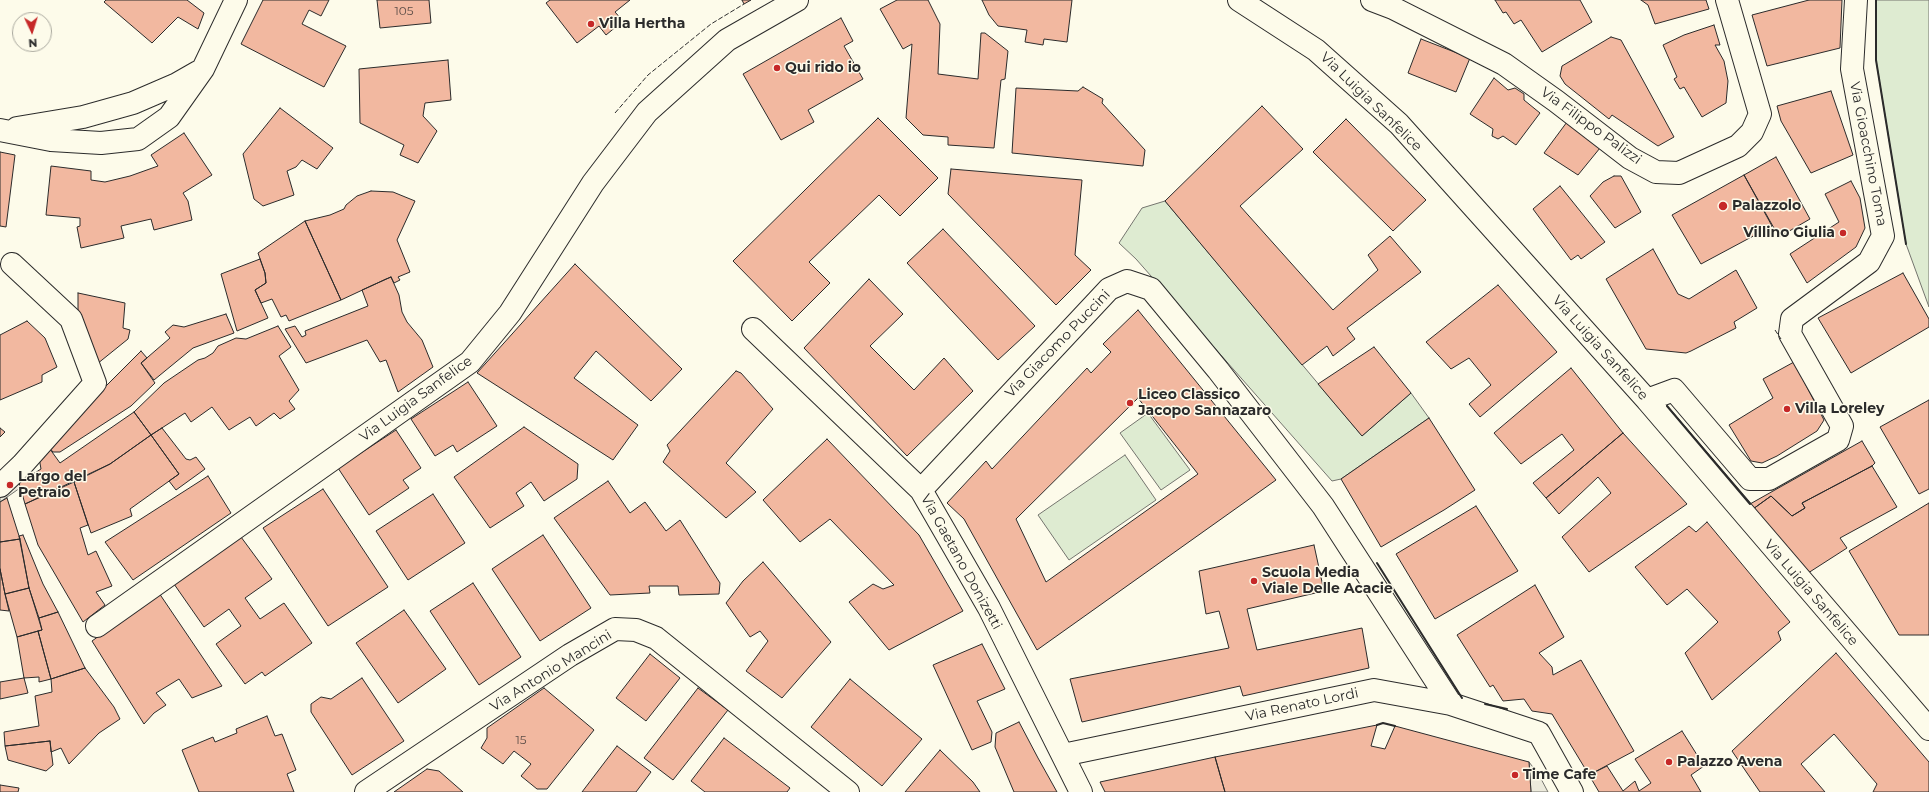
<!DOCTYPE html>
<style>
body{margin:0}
#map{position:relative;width:1929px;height:792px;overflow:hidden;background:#fdfbea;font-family:Montserrat,sans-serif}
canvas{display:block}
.north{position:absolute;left:12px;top:12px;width:40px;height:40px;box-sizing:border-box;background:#fdfbea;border:1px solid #a9a89e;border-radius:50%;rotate:176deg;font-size:11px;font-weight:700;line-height:16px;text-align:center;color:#2b2b2b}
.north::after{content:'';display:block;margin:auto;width:14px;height:18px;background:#c62828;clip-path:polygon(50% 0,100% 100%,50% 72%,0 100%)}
</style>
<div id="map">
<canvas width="1929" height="792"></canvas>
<div class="north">N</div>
</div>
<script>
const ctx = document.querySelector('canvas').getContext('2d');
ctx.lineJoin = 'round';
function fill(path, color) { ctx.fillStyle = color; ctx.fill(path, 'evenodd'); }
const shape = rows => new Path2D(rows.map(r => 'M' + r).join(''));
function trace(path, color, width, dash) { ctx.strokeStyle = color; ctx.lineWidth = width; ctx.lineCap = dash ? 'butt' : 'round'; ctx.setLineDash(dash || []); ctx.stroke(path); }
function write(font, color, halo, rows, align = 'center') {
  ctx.font = font + ' Montserrat,sans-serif'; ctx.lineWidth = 3; ctx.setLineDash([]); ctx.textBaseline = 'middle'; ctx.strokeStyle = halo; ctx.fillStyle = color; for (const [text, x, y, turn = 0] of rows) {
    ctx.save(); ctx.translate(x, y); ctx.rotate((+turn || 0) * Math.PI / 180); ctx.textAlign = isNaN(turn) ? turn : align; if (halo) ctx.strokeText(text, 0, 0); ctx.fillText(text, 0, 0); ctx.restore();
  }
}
const green = shape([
 [1876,0,1929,0,1929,307,1906,244,1876,60,1876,0],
 [1165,201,1362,436,1411,393,1429,418,1341,479,1332,481,1136,259,1119,243,1142,208,1165,201],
 [1148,413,1190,470,1161,490,1120,433,1148,413],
 [1125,455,1156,500,1069,560,1038,515,1125,455]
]);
fill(green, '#deebd1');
trace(green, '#74746e', 1);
const parking = shape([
 [15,466,20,488,0,502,0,475,15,466],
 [1529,762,1539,775,1548,792,1531,792,1529,762]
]);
fill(parking, '#eceadb');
trace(parking, '#74746e', 1);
const building = shape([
 [106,0,187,0,204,13,198,29,178,17,152,43,104,2,106,0],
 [263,0,329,0,321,16,309,10,302,24,346,46,324,87,241,44,263,0],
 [377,0,429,0,431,23,380,28,377,0],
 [550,0,630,0,615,12,623,21,606,35,599,26,577,43,546,3,550,0],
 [742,0,751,0,744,4,742,0],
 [897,0,928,0,940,24,938,74,978,79,981,33,985,33,1008,51,1005,79,1001,80,994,148,948,145,948,137,923,135,906,118,912,44,903,49,880,9,897,0],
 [982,0,1072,0,1067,42,1044,39,1043,45,1025,42,1027,30,998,26,989,15,982,0],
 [1495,0,1580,0,1592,22,1542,52,1521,20,1514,24,1506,12,1503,13,1495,0],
 [1641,0,1706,0,1709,9,1655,24,1648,5,1641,0],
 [1809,0,1842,0,1840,48,1767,66,1752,15,1809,0],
 [841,18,853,41,844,46,863,79,808,110,814,122,781,140,743,74,841,18],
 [1714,25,1720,45,1715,45,1724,61,1728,81,1726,103,1702,117,1684,87,1680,89,1674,79,1677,77,1663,45,1684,35,1714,25],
 [1611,37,1621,40,1674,137,1658,146,1612,115,1609,119,1565,84,1560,76,1562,66,1611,37],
 [1421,39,1470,58,1456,92,1408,73,1421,39],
 [448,60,451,100,425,103,423,116,437,131,418,163,400,155,404,145,360,123,359,69,448,60],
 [1494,78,1508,90,1515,88,1524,94,1524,100,1540,113,1516,145,1503,136,1498,139,1492,136,1493,129,1470,114,1494,78],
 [1083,87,1103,99,1102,103,1145,150,1143,166,1012,153,1016,88,1078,91,1083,87],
 [1831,91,1853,155,1811,173,1781,121,1777,106,1831,91],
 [1262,106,1303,149,1240,206,1333,310,1378,270,1368,255,1390,236,1421,272,1347,328,1355,339,1333,356,1327,346,1302,365,1165,201,1262,106],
 [280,108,333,148,317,169,302,160,296,167,287,171,294,195,263,206,254,199,243,154,280,108],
 [878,118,938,178,900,216,879,195,809,262,830,283,792,321,733,261,878,118],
 [1346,119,1426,200,1393,231,1313,152,1346,119],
 [1567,122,1600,148,1578,175,1544,153,1567,122],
 [184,133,212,175,183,193,188,201,192,220,154,230,151,219,121,226,124,238,81,248,77,227,80,226,80,218,46,215,51,166,91,171,91,180,105,182,130,176,158,166,151,155,184,133],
 [0,152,15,155,6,227,0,226,0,152],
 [1776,157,1810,219,1779,237,1744,175,1776,157],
 [951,169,1082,180,1075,255,1091,270,1056,305,948,194,951,169],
 [1744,175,1772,226,1701,264,1672,215,1744,175],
 [1614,176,1621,176,1641,212,1615,228,1590,196,1603,182,1614,176],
 [1851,181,1860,198,1865,228,1856,247,1807,283,1790,254,1839,222,1825,194,1851,181],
 [1560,186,1605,242,1581,259,1578,255,1571,260,1533,209,1560,186],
 [371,191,393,192,415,201,397,240,410,272,398,277,400,280,394,283,391,277,386,279,341,300,305,221,330,215,344,209,346,205,357,196,371,191],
 [305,221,341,300,289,321,286,315,281,317,272,299,261,303,255,290,266,283,265,273,258,253,305,221],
 [943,229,1035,326,998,360,907,263,943,229],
 [1653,249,1678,294,1689,299,1736,270,1757,308,1734,322,1736,328,1691,351,1686,353,1646,349,1606,279,1653,249],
 [260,259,265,273,266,283,255,290,268,318,237,331,221,274,260,259],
 [575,264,682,369,651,401,596,351,574,378,638,425,613,460,477,373,575,264],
 [1903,273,1929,319,1929,327,1851,373,1818,318,1903,273],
 [391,277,399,295,402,312,407,322,422,340,433,367,398,392,386,360,380,362,367,340,306,363,285,329,295,326,302,337,306,335,305,331,368,306,362,290,391,277],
 [869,279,903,314,870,346,914,390,944,358,973,391,907,456,804,348,869,279],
 [1498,285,1557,352,1480,417,1469,404,1491,385,1469,358,1451,369,1426,342,1498,285],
 [78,293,125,303,123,328,130,330,128,339,97,364,78,312,78,293],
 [1138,310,1276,480,1037,650,964,519,947,503,986,461,992,469,1087,368,1091,373,1111,352,1103,344,1138,310],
 [1138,398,1198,474,1046,582,1016,519,1138,398],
 [226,314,234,333,193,348,154,380,141,363,170,338,165,332,173,325,184,327,226,314],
 [27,321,45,338,57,367,42,375,42,382,0,400,0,335,27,321],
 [278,326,291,347,279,356,299,390,289,401,295,409,280,419,274,413,256,426,250,417,229,430,212,407,191,422,185,413,151,435,134,412,164,383,198,360,205,358,213,353,218,346,236,338,246,339,278,326],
 [1374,347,1411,393,1362,436,1318,384,1374,347],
 [141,351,147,358,141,363,155,383,131,406,60,452,53,452,47,445,141,351],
 [1794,362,1824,420,1817,431,1777,456,1762,463,1751,461,1729,425,1773,398,1763,379,1794,362],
 [1571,368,1623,433,1546,498,1533,483,1574,450,1562,434,1521,464,1494,433,1571,368],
 [736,371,741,373,773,409,726,463,756,492,726,518,663,462,670,451,667,445,736,371],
 [468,382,497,426,457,452,453,445,435,456,411,419,468,382],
 [1929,400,1929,489,1919,494,1880,427,1929,400],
 [134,412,151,435,110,464,25,504,19,483,41,469,38,452,47,445,60,463,134,412],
 [1429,418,1475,490,1444,510,1381,547,1341,479,1429,418],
 [524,427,578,464,577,479,544,501,531,482,516,493,524,506,490,528,454,477,524,427],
 [0,428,5,432,0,437,0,428],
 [162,428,186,459,190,460,196,457,205,469,176,490,169,481,179,474,151,435,162,428],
 [396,430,421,468,403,480,409,488,369,515,338,468,396,430],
 [1623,433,1687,504,1589,572,1562,537,1611,493,1598,477,1559,514,1546,498,1623,433],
 [151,435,179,474,130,509,132,516,91,533,74,482,110,464,151,435],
 [827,439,919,535,963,611,889,650,849,602,873,584,883,589,894,585,830,519,800,542,763,500,827,439],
 [1862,441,1875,463,1872,466,1802,503,1805,508,1792,516,1771,496,1753,509,1750,504,1862,441],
 [1872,466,1897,507,1840,538,1847,548,1805,575,1753,509,1771,496,1792,516,1805,508,1802,503,1872,466],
 [208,476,231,513,133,580,105,542,208,476],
 [608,481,630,513,645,502,666,531,680,520,720,583,719,594,679,595,678,586,649,586,650,593,610,595,554,518,608,481],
 [74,482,88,525,80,528,88,555,96,551,112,586,96,592,105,605,83,622,38,545,25,504,74,482],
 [323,489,388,587,328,626,263,528,323,489],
 [433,494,465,543,408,580,376,531,433,494],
 [7,498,20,539,0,542,0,502,7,498],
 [1929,503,1929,635,1899,635,1849,551,1929,503],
 [1476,506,1518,571,1435,619,1396,554,1476,506],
 [1707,522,1790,622,1778,632,1781,640,1712,700,1685,653,1718,622,1687,589,1667,605,1635,567,1689,526,1696,532,1707,522],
 [23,535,43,584,58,612,39,618,29,588,19,536,23,535],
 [543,535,591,608,540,641,492,569,543,535],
 [241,537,272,579,245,598,260,619,284,603,312,643,265,676,262,672,245,684,216,644,241,626,229,609,204,627,174,584,241,537],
 [20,539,29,588,5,594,0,569,0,542,20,539],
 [1314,545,1324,591,1247,609,1257,650,1362,628,1369,668,1243,696,1240,686,1082,722,1070,679,1229,648,1219,611,1206,614,1199,571,1314,545],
 [763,562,831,642,782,698,746,671,768,641,760,631,750,637,726,603,743,581,763,562],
 [0,569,5,594,9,611,0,610,0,569],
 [473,583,521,657,479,685,430,611,473,583],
 [1535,585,1564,637,1539,653,1552,667,1553,675,1581,660,1634,751,1589,775,1552,714,1532,711,1524,699,1503,701,1493,685,1490,687,1457,635,1535,585],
 [29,588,42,630,17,637,5,594,29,588],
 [159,593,222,686,192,698,179,679,156,693,166,705,154,713,144,724,92,641,159,593],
 [404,610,446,669,398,703,356,643,404,610],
 [58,612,85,668,51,679,38,631,42,630,39,618,58,612],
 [38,631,51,679,39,682,39,677,24,678,17,637,38,631],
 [982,644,1005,689,977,701,992,732,991,742,972,750,933,665,982,644],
 [1836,653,1929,762,1929,792,1873,792,1877,784,1834,734,1801,764,1825,792,1760,792,1732,751,1836,653],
 [650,654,680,678,646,721,616,698,650,654],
 [85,668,114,707,120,719,99,733,69,764,61,748,51,752,50,741,5,746,4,732,39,726,35,696,52,692,51,679,85,668],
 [24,678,28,693,0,699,0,682,24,678],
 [362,678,404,741,352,775,311,712,311,704,321,697,331,699,362,678],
 [850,679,922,739,882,786,811,727,850,679],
 [544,688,594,730,547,789,537,789,521,776,531,764,514,751,503,764,481,748,487,738,487,728,544,688],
 [698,688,728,710,673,780,644,758,698,688],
 [267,716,275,736,282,734,296,770,287,774,294,792,199,792,182,750,213,737,215,742,237,733,236,729,267,716],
 [1019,722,1038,758,1057,792,1014,792,995,747,996,733,1019,722],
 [1377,725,1371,746,1385,749,1395,726,1529,762,1531,792,1225,792,1215,757,1377,725],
 [1682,731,1704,766,1691,775,1701,792,1599,792,1589,775,1607,766,1623,791,1635,781,1639,791,1651,783,1635,759,1682,731],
 [724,738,790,788,787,792,705,792,691,781,724,738],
 [50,741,53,765,46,771,8,760,5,746,50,741],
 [617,746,651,772,636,792,582,792,617,746],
 [940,750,973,782,980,792,905,792,940,750],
 [1215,757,1225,792,1105,792,1100,782,1215,757],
 [427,769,439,771,463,792,394,792,427,769],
 [0,785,19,788,18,792,0,792,0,785]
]);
fill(building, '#f2b8a0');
trace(building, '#2b2b2b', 1);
const minor = shape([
 [1239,0,1316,50,1399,124,1647,400,1929,729],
 [1372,0,1393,8,1504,64,1556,101,1630,158,1656,172,1679,173,1738,146,1752,132,1760,114,1727,0],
 [17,128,83,117,133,103,177,84,198,72],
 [0,130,51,140,101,143,138,139,169,117,203,69,236,0],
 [753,329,921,490,989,608,1081,792],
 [1647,400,1674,390,1750,479,1769,479,1838,440,1842,426,1790,334,1792,319,1869,262,1883,236,1852,69,1856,0],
 [0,486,22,465,95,383,71,319,12,264],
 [921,490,1109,289,1127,281,1151,289,1218,370,1323,506,1451,704],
 [97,626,470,362,510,313,593,183,647,112,727,40,797,0],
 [1063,755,1374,690,1451,704,1539,733,1572,792],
 [366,792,570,655,615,629,636,630,656,638,848,792]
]);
trace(minor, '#2b2b2b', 24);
trace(minor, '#fdfbea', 22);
trace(shape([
 [615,113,648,75,711,24,744,4],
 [1775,330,1781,339]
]), '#2b2b2b', 1, [5, 2]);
trace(shape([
 [1876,0,1876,60,1906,244],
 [1667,406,1750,504],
 [1377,563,1462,698],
 [1485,704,1507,709],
 [1377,725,1383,723,1395,726]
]), '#2b2b2b', 2);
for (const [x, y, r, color] of [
 [591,24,4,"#c62828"],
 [777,68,4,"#c62828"],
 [1723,206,5,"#c62828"],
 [1843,233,4,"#c62828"],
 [1130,403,4,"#c62828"],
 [1787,409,4,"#c62828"],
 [10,485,4,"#c62828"],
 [1254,581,4,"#c62828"],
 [1669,762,4,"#c62828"],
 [1515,775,4,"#c62828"]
]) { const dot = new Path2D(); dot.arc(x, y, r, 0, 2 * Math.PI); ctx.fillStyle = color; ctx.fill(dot); trace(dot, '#fdfbea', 1.5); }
write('12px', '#5d4e48', null, [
 ["105",404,11],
 ["15",521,740]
]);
write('bold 14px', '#2b2b2b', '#fdfbea', [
 ["Villa Hertha",599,24],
 ["Qui rido io",785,68],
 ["Palazzolo",1732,206],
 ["Villino Giulia",1835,233,"right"],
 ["Liceo Classico",1138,395],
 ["Jacopo Sannazaro",1138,411],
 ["Villa Loreley",1795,409],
 ["Largo del",18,477],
 ["Petraio",18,493],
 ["Scuola Media",1262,573],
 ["Viale Delle Acacie",1262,589],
 ["Palazzo Avena",1677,762],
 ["Time Cafe",1523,775]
], 'left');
write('14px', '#2b2b2b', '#fdfbea', [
 ["Via Luigia Sanfelice",1371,102,44],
 ["Via Filippo Palizzi",1591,126,36],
 ["Via Gioacchino Toma",1868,154,79],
 ["Via Giacomo Puccini",1058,344,-46],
 ["Via Luigia Sanfelice",1600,348,48],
 ["Via Luigia Sanfelice",416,399,-36],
 ["Via Gaetano Donizetti",961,562,61],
 ["Via Luigia Sanfelice",1811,593,49],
 ["Via Antonio Mancini",551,671,-32],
 ["Via Renato Lordi",1302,705,-12]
]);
</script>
